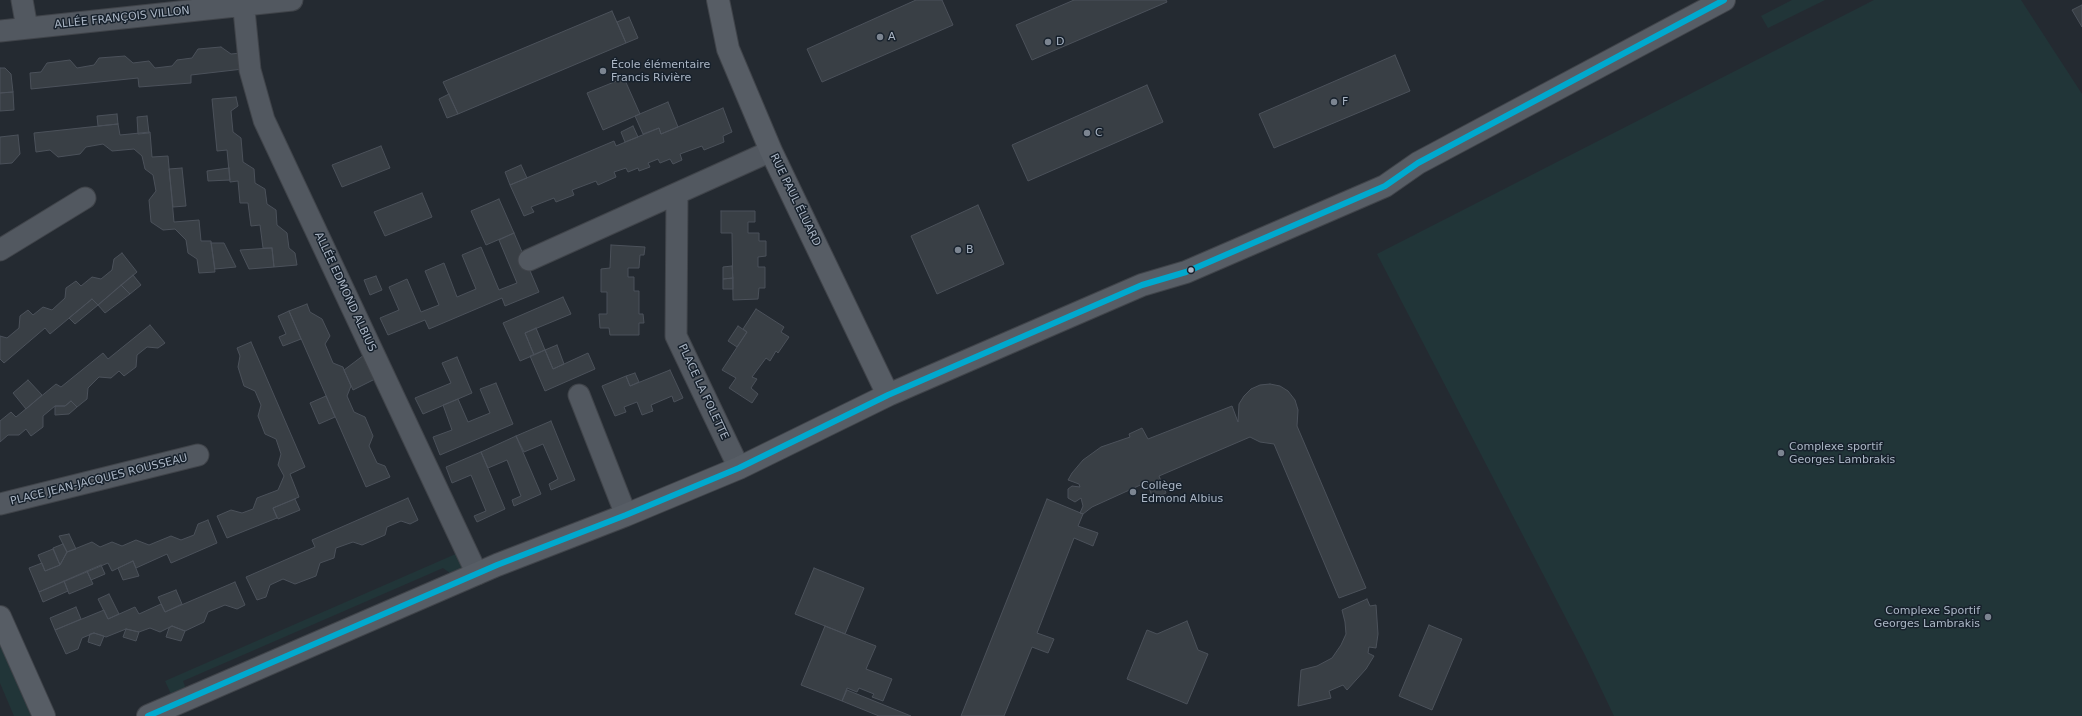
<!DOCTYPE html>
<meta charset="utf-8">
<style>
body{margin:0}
canvas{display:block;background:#242a31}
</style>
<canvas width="2082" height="716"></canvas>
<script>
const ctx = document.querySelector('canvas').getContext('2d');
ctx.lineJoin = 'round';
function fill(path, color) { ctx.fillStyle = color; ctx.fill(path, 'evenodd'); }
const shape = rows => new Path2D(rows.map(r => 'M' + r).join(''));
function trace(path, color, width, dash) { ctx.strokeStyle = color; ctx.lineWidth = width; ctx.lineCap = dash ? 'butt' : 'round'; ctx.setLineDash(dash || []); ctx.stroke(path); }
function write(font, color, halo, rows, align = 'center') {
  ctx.font = font + ' "DejaVu Sans",sans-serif'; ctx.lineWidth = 3; ctx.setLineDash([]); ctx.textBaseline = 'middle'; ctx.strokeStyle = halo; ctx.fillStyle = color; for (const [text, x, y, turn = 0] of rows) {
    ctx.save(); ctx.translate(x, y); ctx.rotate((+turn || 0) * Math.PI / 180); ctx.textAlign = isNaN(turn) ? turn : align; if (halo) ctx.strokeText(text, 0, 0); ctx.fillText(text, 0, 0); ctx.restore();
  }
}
fill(shape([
 [1792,0,1825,0,1768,28,1761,16],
 [1874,0,2021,0,2082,94,2082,716,1614,716,1584,653,1377,254],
 [458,553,464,567,450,573,443,568,183,681,186,689,172,696,165,681],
 [0,645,31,716,14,716,0,683]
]), '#213538');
const building = shape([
 [916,0,942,0,953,25,822,82,807,49,916,0],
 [1074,0,1166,0,1167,2,1032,60,1016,25,1074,0],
 [2082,5,2082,27,2072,10,2082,5],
 [612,11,626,43,458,114,443,82,612,11],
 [629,17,638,38,626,43,617,22,629,17],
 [221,47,231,54,241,53,243,69,191,75,191,83,139,87,138,78,31,89,30,73,41,72,47,63,70,60,77,68,94,65,99,58,125,56,133,63,149,61,155,68,172,66,177,60,192,58,198,49,221,47],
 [1395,55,1410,91,1274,148,1259,114,1395,55],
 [0,68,5,68,11,74,13,92,0,93,0,68],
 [624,78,640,114,603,130,587,93,624,78],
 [1147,85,1163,122,1028,181,1012,145,1147,85],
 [13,92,14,110,0,111,0,93,13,92],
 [449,94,458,114,447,118,439,99,449,94],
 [236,97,238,106,231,111,233,132,241,138,243,162,254,169,255,183,265,189,267,204,276,210,277,225,287,233,289,248,295,253,297,265,274,267,272,248,263,248,260,225,251,226,248,203,240,203,238,181,230,182,227,150,217,151,212,99,236,97],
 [668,102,678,127,661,134,659,128,643,134,635,116,668,102],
 [723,108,732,132,723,136,724,142,704,150,702,146,680,154,682,160,673,164,670,159,660,163,658,159,648,163,650,167,639,171,638,168,628,172,626,168,614,172,616,177,598,185,596,181,572,190,574,195,556,202,554,198,531,207,534,212,524,216,510,185,614,141,616,146,659,128,661,134,723,108],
 [117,114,118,124,98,126,97,116,117,114],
 [147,116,149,133,138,134,137,117,147,116],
 [118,124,120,135,150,132,152,157,168,156,174,222,199,220,201,241,211,241,215,272,199,273,197,259,188,253,186,240,175,229,163,230,151,222,149,200,156,191,153,175,145,169,142,156,134,149,112,151,103,144,86,147,80,154,58,157,50,150,36,152,34,133,118,124],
 [633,126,638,137,625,142,621,132,633,126],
 [18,135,20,154,12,163,0,164,0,137,18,135],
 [381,146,390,168,342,187,332,165,381,146],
 [521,165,527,178,510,185,505,172,521,165],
 [182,168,186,206,173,207,169,169,182,168],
 [229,168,230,180,208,181,207,171,229,168],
 [422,193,432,217,385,236,374,212,422,193],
 [499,199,514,233,486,245,471,211,499,199],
 [978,205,1004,264,937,294,911,236,978,205],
 [721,211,755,211,755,222,748,222,748,233,759,233,759,241,766,241,766,256,758,257,758,267,765,267,765,288,759,288,758,299,733,300,732,233,721,233,721,211],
 [514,233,539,292,505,306,502,298,429,329,425,320,388,335,380,318,399,310,389,287,407,279,421,312,439,305,425,271,444,263,457,297,476,289,462,255,481,247,499,290,517,283,499,240,514,233],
 [211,243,224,243,236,267,215,269,211,243],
 [611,245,645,247,644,255,640,255,639,268,628,268,628,277,634,277,634,291,639,291,639,314,643,314,644,323,639,323,639,335,610,335,609,328,600,328,599,314,607,314,607,292,601,292,601,269,610,268,611,245],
 [272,248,274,267,249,269,240,250,272,248],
 [122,253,137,272,98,305,92,299,50,334,45,328,4,363,0,359,0,336,7,338,19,328,20,316,28,310,33,315,43,307,52,310,65,298,66,288,76,281,81,286,92,277,101,279,112,270,114,259,122,253],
 [732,266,733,278,723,279,723,267,732,266],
 [133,275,141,285,130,294,121,285,133,275],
 [376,276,382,290,370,295,364,280,376,276],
 [733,278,733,289,723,289,723,279,733,278],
 [121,285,130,294,105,313,98,305,121,285],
 [563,297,571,314,525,333,534,355,520,361,503,323,563,297],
 [92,299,98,305,75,324,69,318,92,299],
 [307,304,310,312,322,319,330,336,325,344,333,363,343,367,344,370,351,386,347,396,354,412,365,417,373,436,369,446,377,463,385,466,390,477,366,487,289,311,307,304],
 [756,309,784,327,781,332,789,337,778,353,776,351,770,361,766,358,752,377,757,379,751,388,758,394,752,403,729,388,736,378,722,370,747,332,743,329,756,309],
 [289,311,301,339,283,346,279,337,286,334,278,316,289,311],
 [150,325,165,343,158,348,147,347,137,355,136,367,124,376,119,371,111,378,99,377,88,388,87,399,77,407,71,401,65,406,55,406,43,416,43,427,31,436,26,429,19,435,8,435,0,442,0,421,11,412,16,417,56,384,61,387,103,353,108,359,150,325],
 [738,326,747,332,737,347,728,341,738,326],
 [536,328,545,350,534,355,525,333,536,328],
 [251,342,305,467,290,474,299,497,273,508,277,518,227,538,217,516,231,510,242,513,253,509,257,498,278,490,284,476,278,465,281,454,276,439,265,434,258,416,261,405,255,391,244,386,238,367,240,356,237,348,251,342],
 [557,345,564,364,553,369,545,350,557,345],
 [545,350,553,369,588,353,595,369,545,391,530,356,545,350],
 [364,355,375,379,353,390,344,370,364,355],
 [457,357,472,393,423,414,415,398,451,383,442,363,457,357],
 [670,370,683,398,674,402,672,396,651,405,653,411,642,415,637,402,624,407,626,412,615,416,602,386,626,376,630,386,670,370],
 [635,373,639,382,630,386,626,376,635,373],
 [28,380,42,395,26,409,13,393,28,380],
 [496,383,513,424,440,455,433,437,452,430,443,405,458,399,468,422,490,413,480,389,496,383],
 [1270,384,1280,386,1288,391,1295,400,1298,410,1297,426,1366,588,1339,598,1274,444,1260,442,1250,437,1159,476,1166,493,1153,499,1147,482,1092,507,1083,514,1080,513,1083,506,1081,498,1075,502,1068,498,1068,489,1072,486,1080,487,1079,484,1068,480,1072,473,1083,460,1101,447,1130,437,1129,434,1142,428,1148,439,1232,406,1238,422,1239,404,1244,396,1251,389,1260,385,1270,384],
 [326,396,335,417,319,424,310,403,326,396],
 [71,401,77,407,69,414,55,415,55,406,65,406,71,401],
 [551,421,575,480,551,490,549,484,558,479,543,444,524,452,516,436,551,421],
 [516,436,541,494,514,506,512,500,521,496,507,460,488,468,481,452,516,436],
 [481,452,505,509,477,522,474,516,486,511,471,475,452,483,446,467,481,452],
 [408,498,418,520,410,524,401,521,387,527,385,535,362,545,353,542,336,548,334,558,320,563,316,576,295,584,283,579,270,585,266,597,257,600,246,577,315,547,312,540,408,498],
 [295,499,300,510,278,519,273,508,295,499],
 [1047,499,1083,514,1078,526,1098,533,1093,546,1074,538,1037,633,1054,639,1048,653,1032,647,1004,716,961,716,1047,499],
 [208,520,217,543,171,563,167,554,136,568,133,561,112,571,108,563,39,592,29,568,42,563,45,571,60,565,67,552,92,542,100,547,112,542,122,546,136,540,149,545,171,536,181,540,194,535,198,524,208,520],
 [69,534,76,549,67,552,59,536,69,534],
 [63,544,67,552,60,565,53,548,63,544],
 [53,549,60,565,45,571,38,555,53,549],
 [133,561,139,576,123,580,118,568,133,561],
 [101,565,105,574,91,580,87,571,101,565],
 [814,568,864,588,845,634,795,614,814,568],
 [87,571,93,584,69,594,64,581,87,571],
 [64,581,68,591,43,602,39,592,64,581],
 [235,582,245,605,237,609,225,605,208,612,204,622,185,631,172,626,160,632,150,628,139,632,126,629,106,637,94,633,82,638,78,649,66,654,55,630,104,610,108,619,135,607,139,614,161,604,165,612,235,582],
 [176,590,182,604,165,612,158,597,176,590],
 [109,594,119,614,108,619,98,599,109,594],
 [1367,599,1370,606,1376,605,1378,634,1376,648,1369,647,1368,653,1374,656,1366,669,1347,690,1343,685,1329,691,1331,698,1298,706,1301,670,1317,666,1332,658,1341,645,1346,634,1345,622,1342,610,1367,599],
 [76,607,81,619,55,630,50,618,76,607],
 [1187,621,1198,650,1208,654,1187,704,1127,679,1147,630,1157,634,1187,621],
 [1429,625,1462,639,1432,710,1399,696,1429,625],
 [172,626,185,631,181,641,166,637,169,628,172,626],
 [825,626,876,646,866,669,892,679,883,701,872,697,874,694,859,688,857,692,847,688,842,701,801,685,825,626],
 [126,629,139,632,136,641,123,637,126,629],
 [94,633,104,636,100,646,88,642,90,634,94,633],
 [847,690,911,716,879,716,842,701,847,690]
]);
fill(building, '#393f45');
trace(building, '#4b515a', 1);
const street = shape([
 [22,0,27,28],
 [243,0,250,70,264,120,477,574],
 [0,31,292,0],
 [677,194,676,336,739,468],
 [0,250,85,198],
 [529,260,771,151],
 [579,395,626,515],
 [0,504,198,455]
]);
const secondary = shape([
 [718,0,728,49,771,151,888,395],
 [0,617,44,716],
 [148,716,497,565,626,515,739,468,888,395,1142,285,1186,272,1385,186,1418,163,1724,0]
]);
trace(street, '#40444a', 23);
trace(secondary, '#40444a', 24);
trace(street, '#525860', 21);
trace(secondary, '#575d65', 22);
trace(shape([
 [148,716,497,565,626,515,739,468,888,395,1142,285,1186,272,1385,186,1418,163,1724,0]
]), '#00a9ce', 6);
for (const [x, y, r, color] of [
 [880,37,4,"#7c8591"],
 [1048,42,4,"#7c8591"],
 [603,71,4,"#7c8591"],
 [1334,102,4,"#7c8591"],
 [1087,133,4,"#7c8591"],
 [958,250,4,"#7c8591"],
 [1191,270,3.5,"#abb6c5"],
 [1781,453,4,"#7c8591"],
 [1133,492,4,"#7c8591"],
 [1988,617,4,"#7c8591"]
]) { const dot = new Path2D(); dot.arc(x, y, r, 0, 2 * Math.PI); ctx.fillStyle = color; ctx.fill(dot); trace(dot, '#17212c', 1.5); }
write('11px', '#abb6c5', '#17212c', [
 ["ALLÉE FRANÇOIS VILLON",122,18,-6],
 ["RUE PAUL ÉLUARD",795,200,64],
 ["ALLÉE EDMOND ALBIUS",345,292,65],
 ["PLACE LA FOLETTE",703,392,65],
 ["PLACE JEAN-JACQUES ROUSSEAU",99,480,-14]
]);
write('11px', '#abb6c5', '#17212c', [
 ["A",888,37],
 ["D",1056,42],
 ["École élémentaire",611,65],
 ["Francis Rivière",611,78],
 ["F",1342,102],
 ["C",1095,133],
 ["B",966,250],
 ["Complexe sportif",1789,447],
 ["Georges Lambrakis",1789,460],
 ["Collège",1141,486],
 ["Edmond Albius",1141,499],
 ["Complexe Sportif",1980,611,"right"],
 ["Georges Lambrakis",1980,624,"right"]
], 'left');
</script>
